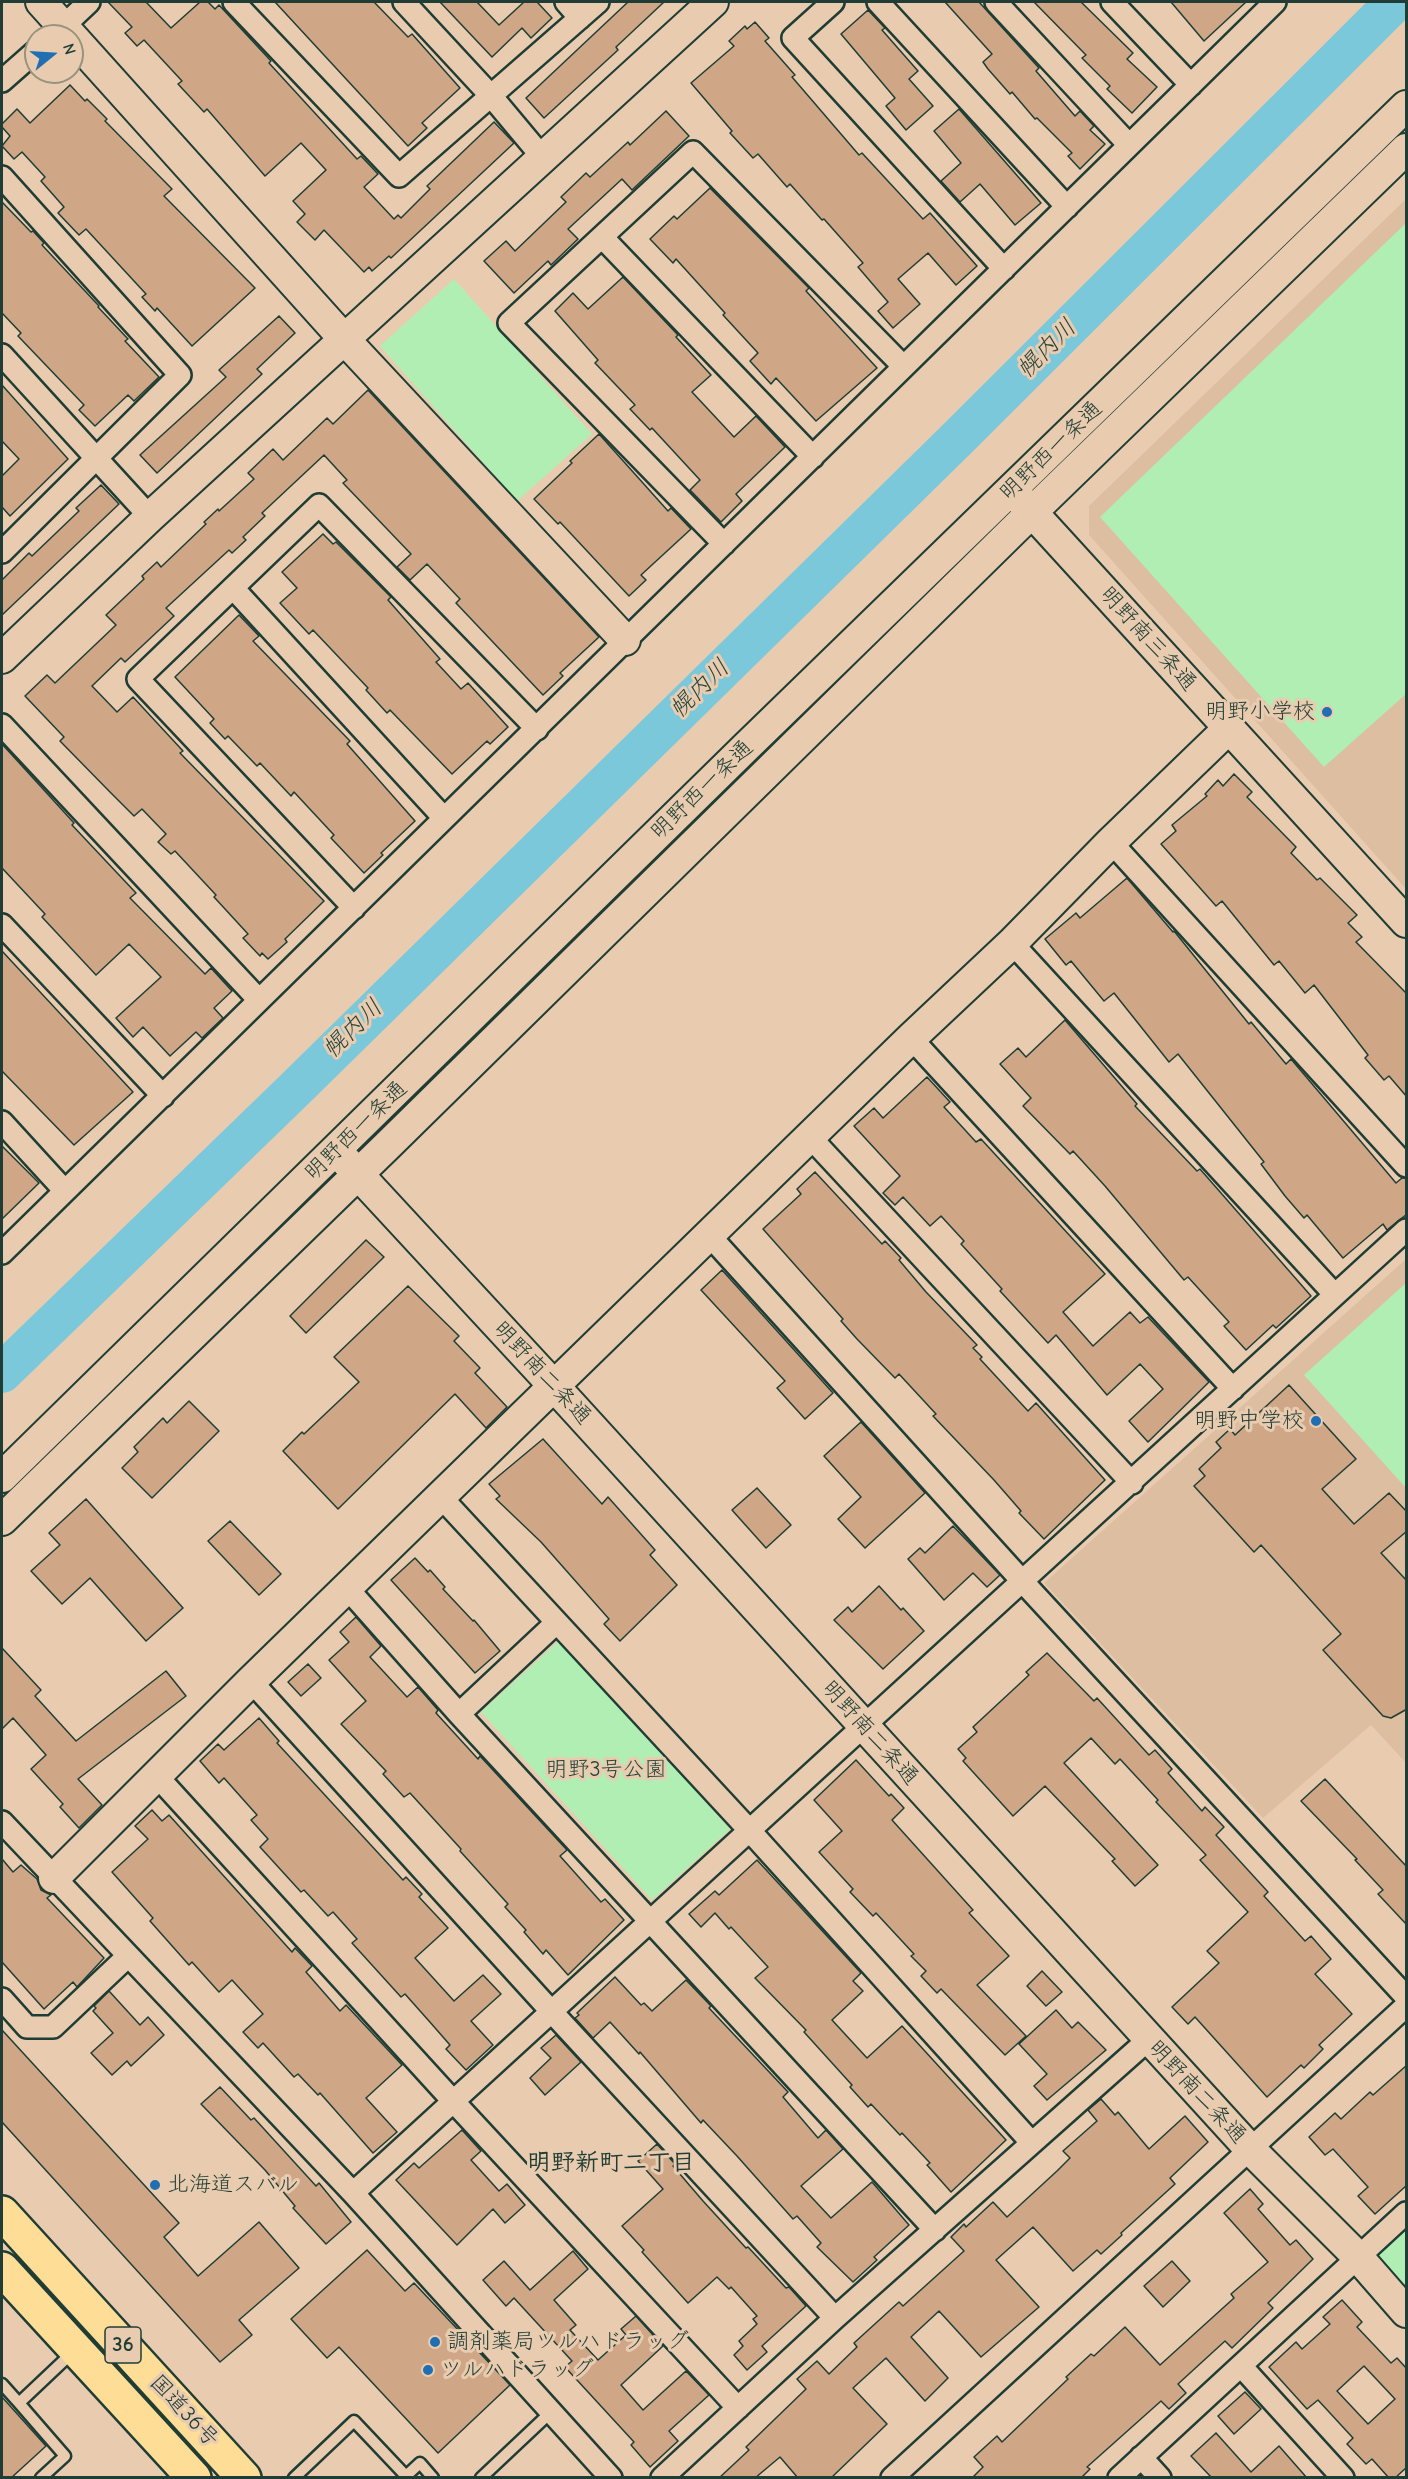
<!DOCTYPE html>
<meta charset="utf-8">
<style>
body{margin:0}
#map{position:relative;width:1408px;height:2479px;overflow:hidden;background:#e9ccb0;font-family:"Comic Neue",sans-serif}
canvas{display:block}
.frame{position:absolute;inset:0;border:3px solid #1f3d34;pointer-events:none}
.north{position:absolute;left:24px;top:24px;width:60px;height:60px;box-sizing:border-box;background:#e9ccb0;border:2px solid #98937e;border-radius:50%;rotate:72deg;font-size:16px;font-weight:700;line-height:24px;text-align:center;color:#1f3d34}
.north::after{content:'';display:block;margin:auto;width:21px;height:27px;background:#1f6fb2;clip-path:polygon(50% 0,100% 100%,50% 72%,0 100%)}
</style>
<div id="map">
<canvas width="1408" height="2479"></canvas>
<div class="frame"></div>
<div class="north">N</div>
</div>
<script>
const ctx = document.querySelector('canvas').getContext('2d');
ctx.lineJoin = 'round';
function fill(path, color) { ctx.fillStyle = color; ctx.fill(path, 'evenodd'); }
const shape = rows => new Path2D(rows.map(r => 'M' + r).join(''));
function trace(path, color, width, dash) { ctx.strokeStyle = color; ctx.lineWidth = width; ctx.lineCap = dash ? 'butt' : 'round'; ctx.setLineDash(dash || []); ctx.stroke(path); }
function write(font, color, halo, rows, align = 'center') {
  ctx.font = font + ' "Comic Neue","Klee One",sans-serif'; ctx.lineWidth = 6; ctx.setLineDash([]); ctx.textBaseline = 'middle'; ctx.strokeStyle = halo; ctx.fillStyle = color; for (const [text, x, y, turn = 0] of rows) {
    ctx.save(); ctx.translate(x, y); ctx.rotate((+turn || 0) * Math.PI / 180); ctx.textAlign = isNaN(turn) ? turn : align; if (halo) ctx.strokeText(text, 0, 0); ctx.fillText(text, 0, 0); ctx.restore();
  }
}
fill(shape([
 [1406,199,1406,889,1089,535,1089,506],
 [1406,1259,1406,1763,1371,1725,1263,1818,1044,1583]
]), '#ddbea1');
fill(shape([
 [1406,223,1406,694,1324,767,1100,517],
 [454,279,592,434,517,501,380,346],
 [1406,1283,1406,1488,1304,1375],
 [560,1640,730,1829,652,1900,481,1712],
 [1406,2228,1406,2302,1370,2262]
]), '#b0eeb4');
trace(shape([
 [2,1373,293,1091,961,435,1395,2]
]), '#7bc8da', 40);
const building = shape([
 [108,2,146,2,171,28,200,2,208,2,215,9,219,5,271,61,269,63,357,159,361,156,378,174,364,187,394,219,398,215,401,218,430,189,427,186,494,122,514,143,391,258,389,256,372,271,369,267,364,272,324,230,315,240,297,222,305,214,293,201,326,170,301,143,265,176,207,109,204,112,178,84,182,81,144,40,137,46,125,33,132,27,108,2],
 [275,2,374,2,408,37,412,34,460,88,422,123,427,128,408,146,275,2],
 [440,2,477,2,499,25,524,2,537,2,552,18,531,38,522,28,492,57,440,2],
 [628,2,664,2,616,47,618,50,544,118,526,98,628,2],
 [945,2,979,2,1039,68,1036,71,1075,116,1080,111,1094,126,1090,130,1105,144,1080,169,1068,156,1072,153,1037,118,1035,119,1012,92,1010,94,988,69,983,62,992,54,945,2],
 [1034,2,1081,2,1133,53,1127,59,1157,87,1132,113,1107,89,1110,86,1082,58,1086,55,1034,2],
 [1171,2,1246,2,1204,41,1171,2],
 [868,10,885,28,882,30,918,71,909,79,933,106,906,130,886,106,895,98,841,34,868,10],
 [755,22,769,38,765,41,795,75,792,77,859,155,862,153,923,219,930,213,977,266,956,285,928,253,898,279,920,304,893,328,878,311,888,302,858,267,863,263,824,219,822,220,790,184,787,187,758,154,753,158,730,133,732,131,691,83,734,46,729,41,745,26,747,29,755,22],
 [70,85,85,101,87,99,107,119,105,121,172,189,164,196,255,288,192,346,157,308,155,311,142,297,146,294,86,229,79,235,58,213,64,207,41,181,45,177,22,152,14,159,2,146,10,136,2,127,2,124,17,109,30,123,70,85],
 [959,109,1041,203,1015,225,980,184,960,202,941,181,961,163,934,131,959,109],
 [666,111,689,136,632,190,622,179,568,229,578,239,551,265,548,261,514,293,484,261,506,241,515,251,566,202,561,197,586,173,590,177,628,142,630,145,666,111],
 [710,188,809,288,806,291,877,368,816,421,776,378,771,384,750,361,758,353,723,315,725,313,676,259,673,263,650,239,674,216,677,219,710,188],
 [2,202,31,232,33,231,44,243,42,245,99,306,98,307,128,339,125,341,159,377,134,401,128,395,95,426,79,410,84,405,18,336,21,333,2,313,2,202],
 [623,277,678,335,676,337,711,375,692,392,734,437,756,416,785,447,736,494,742,501,721,522,690,490,700,480,652,428,650,430,630,409,635,405,595,363,598,360,555,311,573,293,588,309,623,277],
 [279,316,295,333,257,369,262,374,157,473,140,455,226,377,219,370,279,316],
 [2,385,68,459,10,516,2,507,2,476,19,459,2,441,2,385],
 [368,390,599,637,560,673,563,676,543,695,456,603,460,599,427,564,410,580,397,567,411,554,343,483,347,480,324,455,262,513,265,516,243,537,246,540,232,553,229,550,166,608,174,616,125,662,121,658,92,686,117,712,133,697,183,751,180,753,324,901,285,939,287,942,268,959,262,953,260,956,243,938,248,934,214,897,216,895,175,851,171,854,158,842,166,834,142,809,134,816,109,791,60,741,64,737,25,696,47,675,55,683,116,625,106,615,144,579,142,576,157,562,161,567,206,524,204,522,218,509,219,511,254,479,248,473,273,449,283,460,327,418,333,424,368,390],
 [599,434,668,511,671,508,691,529,641,575,646,580,629,596,560,522,558,524,534,499,572,463,570,461,599,434],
 [101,485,119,504,2,615,2,580,29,553,32,556,79,511,76,508,101,485],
 [323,534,333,544,336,542,391,597,388,600,440,659,436,662,461,689,468,683,508,727,490,744,487,741,452,774,390,710,387,713,366,690,368,688,313,630,309,634,280,603,297,588,282,572,323,534],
 [239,615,259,636,253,641,350,741,347,744,415,821,381,853,383,855,364,873,331,838,334,835,294,792,291,796,260,763,257,766,228,736,225,739,210,723,214,719,175,677,239,615],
 [2,744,74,823,72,825,136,893,130,898,205,974,211,968,232,991,214,1008,223,1018,202,1038,196,1032,170,1056,143,1027,133,1037,116,1018,161,977,129,944,96,975,42,917,45,914,2,868,2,744],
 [1234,774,1252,792,1247,797,1296,847,1291,853,1317,880,1320,878,1357,915,1348,923,1362,937,1356,942,1407,994,1407,1097,1389,1076,1384,1080,1365,1058,1368,1055,1314,985,1305,993,1279,961,1274,965,1222,901,1216,906,1161,844,1176,831,1172,825,1207,796,1205,794,1218,780,1223,786,1234,774],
 [1127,878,1173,932,1174,931,1249,1024,1251,1022,1286,1064,1291,1059,1396,1183,1402,1178,1407,1178,1407,1214,1387,1230,1383,1224,1343,1258,1307,1215,1304,1218,1285,1196,1261,1164,1264,1162,1178,1054,1169,1062,1114,993,1104,1001,1071,961,1066,965,1045,939,1076,913,1080,918,1127,878],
 [2,951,133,1092,74,1145,2,1071,2,951],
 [1065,1020,1137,1104,1135,1106,1197,1171,1200,1169,1311,1296,1276,1328,1273,1325,1246,1350,1224,1326,1229,1322,1188,1277,1184,1280,1105,1186,1073,1151,1070,1154,1023,1106,1031,1098,1000,1064,1018,1048,1026,1057,1065,1020],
 [927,1077,950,1102,944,1107,976,1142,981,1139,1105,1274,1063,1312,1093,1346,1130,1312,1140,1323,1148,1317,1209,1382,1148,1442,1129,1421,1163,1389,1140,1364,1107,1395,1056,1335,1048,1343,1000,1291,1002,1289,961,1244,964,1241,941,1216,930,1226,903,1197,895,1205,883,1193,900,1176,854,1126,874,1108,883,1118,927,1077],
 [2,1146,39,1183,2,1219,2,1146],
 [815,1172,882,1244,885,1241,901,1258,899,1260,926,1292,977,1345,973,1348,982,1357,980,1359,1028,1411,1036,1403,1105,1480,1044,1539,1019,1513,1021,1511,994,1480,933,1416,936,1414,899,1374,895,1378,857,1339,841,1321,843,1319,763,1229,801,1194,797,1189,815,1172],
 [366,1240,384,1257,306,1333,290,1316,366,1240],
 [722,1270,833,1393,805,1419,777,1388,785,1381,701,1290,722,1270],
 [408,1286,459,1336,454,1341,480,1368,475,1373,507,1407,486,1428,455,1394,338,1509,283,1451,302,1432,304,1434,359,1382,334,1357,408,1286],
 [1289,1385,1356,1459,1322,1489,1354,1524,1389,1493,1407,1512,1407,1531,1381,1553,1407,1581,1407,1709,1391,1718,1383,1716,1323,1650,1341,1634,1261,1545,1254,1552,1194,1486,1205,1476,1199,1469,1221,1448,1216,1442,1230,1429,1235,1435,1289,1385],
 [189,1401,219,1431,152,1498,122,1468,138,1452,134,1447,163,1418,167,1423,189,1401],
 [861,1422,925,1493,865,1548,838,1519,861,1497,824,1456,861,1422],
 [543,1439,602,1504,608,1497,655,1550,650,1555,677,1585,620,1641,604,1624,609,1619,541,1542,496,1499,500,1496,489,1484,543,1439],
 [757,1488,791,1525,766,1548,732,1510,757,1488],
 [86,1499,183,1608,146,1641,90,1578,62,1604,31,1571,60,1545,49,1533,86,1499],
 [230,1521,281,1574,259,1595,208,1541,230,1521],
 [953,1526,1000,1575,987,1587,973,1573,944,1600,908,1559,920,1548,925,1553,953,1526],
 [415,1558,428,1572,430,1570,445,1587,443,1589,473,1621,474,1620,500,1651,475,1673,391,1580,415,1558],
 [879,1586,901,1610,903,1608,924,1631,883,1669,834,1620,848,1607,852,1612,879,1586],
 [356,1617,381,1646,370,1657,407,1697,418,1687,438,1710,436,1713,478,1759,480,1756,567,1850,560,1856,601,1902,605,1899,624,1920,568,1975,546,1950,543,1954,524,1932,526,1930,505,1907,508,1904,460,1851,461,1849,410,1793,404,1797,383,1774,386,1771,341,1724,366,1701,329,1660,349,1642,340,1632,356,1617],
 [2,1648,41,1690,35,1696,76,1741,166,1671,186,1696,78,1779,102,1805,79,1828,60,1807,63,1804,31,1769,46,1755,13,1718,2,1729,2,1648],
 [1047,1653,1094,1701,1097,1698,1149,1755,1155,1750,1172,1769,1168,1773,1202,1811,1205,1807,1224,1827,1216,1835,1268,1892,1264,1896,1305,1941,1311,1936,1331,1959,1315,1974,1352,2014,1319,2045,1323,2049,1304,2068,1301,2065,1267,2097,1195,2017,1188,2024,1172,2007,1219,1963,1207,1951,1248,1912,1200,1860,1206,1855,1156,1802,1158,1800,1120,1759,1115,1764,1091,1738,1064,1763,1158,1865,1135,1886,1112,1861,1115,1859,1045,1786,1013,1816,963,1761,966,1758,958,1749,977,1732,973,1727,1029,1675,1026,1672,1047,1653],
 [308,1664,321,1678,301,1696,288,1682,308,1664],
 [259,1718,279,1741,277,1743,403,1880,406,1877,422,1894,419,1897,448,1928,415,1958,454,2001,483,1975,501,1994,471,2021,493,2045,466,2070,446,2049,450,2045,429,2021,405,1994,401,1997,352,1943,357,1939,333,1912,328,1916,304,1890,301,1892,260,1847,268,1839,251,1820,257,1815,224,1778,219,1783,200,1761,218,1744,224,1750,259,1718],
 [856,1760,889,1796,891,1794,904,1808,892,1820,973,1910,969,1913,1009,1956,977,1985,1026,2036,1005,2055,941,1989,937,1993,921,1976,926,1971,911,1956,914,1954,876,1913,873,1916,850,1892,853,1889,819,1852,842,1831,814,1800,856,1760],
 [1325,1779,1407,1867,1407,1925,1378,1894,1383,1890,1355,1860,1357,1859,1301,1801,1325,1779],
 [152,1810,162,1821,169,1815,292,1952,295,1948,312,1966,306,1972,340,2011,346,2005,402,2065,366,2098,397,2132,373,2153,320,2093,318,2095,298,2074,294,2077,263,2043,258,2048,243,2032,263,2014,232,1980,219,1992,192,1962,189,1965,150,1921,153,1918,112,1872,148,1839,135,1826,152,1810],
 [2,1859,13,1872,21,1865,37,1879,41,1890,51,1895,47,1898,104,1958,77,1987,73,1982,44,2009,2,1962,2,1859],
 [757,1860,861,1973,853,1981,863,1991,832,2020,867,2058,902,2026,1006,2140,951,2192,927,2165,930,2163,902,2133,900,2135,871,2104,868,2107,850,2087,852,2085,804,2032,806,2030,755,1978,768,1967,731,1927,729,1929,715,1913,701,1927,689,1914,715,1891,719,1895,757,1860],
 [1042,1971,1062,1992,1046,2006,1027,1986,1042,1971],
 [615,1977,641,2005,644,2003,652,2011,686,1980,711,2006,709,2008,788,2092,783,2097,818,2138,826,2130,843,2149,801,2186,830,2217,831,2218,872,2182,909,2225,874,2257,877,2260,853,2282,817,2247,821,2243,797,2216,793,2219,737,2156,703,2120,701,2123,640,2052,639,2054,610,2022,593,2038,575,2018,579,2015,577,2013,615,1977],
 [109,1991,140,2025,148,2017,164,2035,131,2066,127,2061,112,2075,91,2053,113,2033,93,2011,96,2008,94,2006,109,1991],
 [1056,2010,1072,2028,1078,2022,1106,2050,1047,2100,1034,2086,1047,2074,1019,2044,1056,2010],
 [2,2030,179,2223,164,2237,198,2276,259,2222,299,2268,239,2320,252,2335,220,2362,2,2122,2,2030],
 [556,2035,581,2062,545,2095,530,2078,551,2058,541,2048,556,2035],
 [1407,2065,1407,2185,1375,2214,1358,2196,1368,2187,1333,2149,1325,2155,1309,2137,1335,2113,1341,2119,1370,2092,1373,2095,1407,2065],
 [220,2087,251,2120,254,2118,316,2186,319,2183,351,2222,326,2244,293,2208,295,2206,265,2170,201,2104,220,2087],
 [1101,2099,1115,2115,1118,2112,1149,2149,1185,2116,1208,2142,1170,2178,1175,2184,1121,2233,1122,2235,1101,2254,1097,2250,1073,2271,1033,2227,996,2260,1039,2307,981,2357,939,2311,911,2337,948,2378,925,2401,886,2358,853,2388,887,2424,831,2478,798,2478,780,2457,755,2478,719,2478,749,2450,746,2447,806,2389,797,2379,817,2361,829,2374,857,2347,854,2343,899,2302,903,2306,964,2251,951,2237,964,2224,966,2227,993,2202,1007,2217,1057,2171,1070,2158,1063,2151,1097,2121,1088,2110,1101,2099],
 [462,2130,481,2151,471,2160,499,2191,507,2184,525,2205,505,2223,493,2209,457,2245,396,2180,414,2163,419,2168,462,2130],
 [657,2144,675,2164,673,2166,703,2201,746,2248,748,2247,786,2288,789,2287,806,2306,762,2346,767,2352,747,2370,734,2355,743,2346,739,2341,757,2324,753,2319,757,2316,731,2287,729,2289,717,2277,688,2303,642,2252,644,2250,622,2226,663,2189,638,2161,657,2144],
 [1250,2189,1263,2204,1258,2209,1290,2245,1296,2240,1313,2259,1268,2303,1273,2308,1232,2348,1225,2341,1178,2384,1186,2393,1169,2409,1161,2401,1087,2467,1090,2469,1081,2478,972,2478,983,2467,974,2457,997,2436,1002,2442,1068,2379,1066,2377,1091,2354,1094,2356,1125,2327,1160,2365,1234,2298,1231,2294,1268,2262,1224,2213,1250,2189],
 [367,2250,405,2291,414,2283,510,2385,438,2453,339,2347,327,2358,291,2319,367,2250],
 [573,2251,588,2269,554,2300,576,2325,570,2330,598,2360,626,2335,621,2329,636,2316,663,2346,621,2385,643,2410,686,2371,709,2395,669,2431,678,2441,650,2467,631,2445,634,2442,565,2367,572,2361,514,2298,506,2306,483,2280,504,2261,530,2290,573,2251],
 [1172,2261,1190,2281,1163,2307,1144,2286,1172,2261],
 [1342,2300,1362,2322,1357,2327,1391,2363,1397,2358,1407,2369,1407,2467,1395,2478,1389,2478,1372,2459,1366,2464,1347,2444,1353,2438,1318,2400,1307,2409,1269,2367,1296,2342,1302,2349,1330,2324,1323,2317,1342,2300],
 [1364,2366,1395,2399,1368,2424,1337,2391,1364,2366],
 [1245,2392,1261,2409,1234,2434,1218,2416,1245,2392],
 [2,2397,46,2446,11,2478,2,2478,2,2397],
 [1216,2433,1251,2472,1279,2446,1307,2478,1212,2478,1191,2456,1216,2433]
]);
fill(building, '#cfa786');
trace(building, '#1f3d34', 1.5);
const lane = shape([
 [2,2384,19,2403,74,2351],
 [19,2403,65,2456,41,2478],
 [294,2478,354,2421,406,2476,420,2463,433,2478],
 [481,2478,551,2412]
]);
const street = shape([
 [234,2,399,176,598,2],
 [404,2,492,97,543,158],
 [566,2,580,18],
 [833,2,793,38,1004,269],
 [878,2,1067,207],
 [996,2,1129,145],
 [1112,2,1191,85],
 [53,36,89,2],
 [2,81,36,51],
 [2,177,180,375,2,552],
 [603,238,813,457],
 [2,355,150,517],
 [724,544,509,323,693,152,903,366],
 [233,588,443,817],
 [2,725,259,1000],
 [1111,842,1406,1166],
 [354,908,138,679,319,505,537,729],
 [2,925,163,1096],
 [1012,943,1335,1295],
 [911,1038,1233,1389],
 [2,1122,65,1191],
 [810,1137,1132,1483],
 [709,1235,1023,1582,1406,1997],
 [2,1253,1275,2],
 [440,1496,751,1832,1031,2142],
 [347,1588,459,1714,935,2230],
 [251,1681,551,2011,835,2318],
 [459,1714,556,1623],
 [156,1775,453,2101,738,2408],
 [2,1822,353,2193,611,2478],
 [2,1999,27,2027,53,2027,128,1956],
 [353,2193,1406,1230],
 [1242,2367,1343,2478],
 [1141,2457,1160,2478],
 [662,2478,835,2318,1149,2039],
 [892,2478,1406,2006],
 [1119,2478,1406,2213]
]);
const secondary = shape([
 [41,2,345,340,625,640],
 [1019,498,1406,922],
 [2,658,150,517,713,2],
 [344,1159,554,1386,1249,2148,1358,2257,1406,2312],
 [2,1477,745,748,1406,106],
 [2,1520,387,1146,1032,512,1406,149],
 [54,1878,251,1681,911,1038,1012,943,1111,842,1229,728]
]);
const highway = shape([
 [2,2213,244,2478],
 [2,2269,194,2478]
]);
trace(lane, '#1f3d34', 15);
trace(street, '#1f3d34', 26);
trace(secondary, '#1f3d34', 34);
trace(highway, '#1f3d34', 38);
trace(lane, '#e9ccb0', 10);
trace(street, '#e9ccb0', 21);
trace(secondary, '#e9ccb0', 30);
trace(highway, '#fedd96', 33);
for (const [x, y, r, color] of [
 [1327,712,6,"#1f6fb2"],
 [1316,1421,6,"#1f6fb2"],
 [155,2185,6,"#1f6fb2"],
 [435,2342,6,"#1f6fb2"],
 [428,2370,6,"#1f6fb2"]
]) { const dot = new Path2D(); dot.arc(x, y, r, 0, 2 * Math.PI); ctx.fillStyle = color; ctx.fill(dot); trace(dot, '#e9ccb0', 2); }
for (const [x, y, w] of [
 [123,2345,36]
]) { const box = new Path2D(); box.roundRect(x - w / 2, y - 18, w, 36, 4.5); ctx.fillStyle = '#e9ccb0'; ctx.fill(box); trace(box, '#1f3d34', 1.5); }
write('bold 21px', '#1f3d34', null, [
 ["36",123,2345]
]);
write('22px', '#1f3d34', '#e9ccb0', [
 ["明野西一条通",1051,451,-44],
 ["明野南三条通",1148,639,48],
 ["明野西一条通",702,790,-44],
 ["明野西一条通",356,1131,-44],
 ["明野南二条通",542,1373,47],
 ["明野南二条通",870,1733,48],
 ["明野南二条通",1197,2092,47],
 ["国道36号",184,2411,47]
]);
write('22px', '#1f3d34', '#e9ccb0', [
 ["明野小学校",1315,712,"right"],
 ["明野中学校",1304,1421,"right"],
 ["北海道スバル",167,2185],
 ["調剤薬局ツルハドラッグ",447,2342],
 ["ツルハドラッグ",440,2370]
], 'left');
write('22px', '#26463a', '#e9ccb0', [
 ["明野3号公園",606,1770]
]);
write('italic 24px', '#24443c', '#e9ccb0', [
 ["幌内川",1047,349,-45],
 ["幌内川",700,689,-44],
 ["幌内川",353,1029,-44]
]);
write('bold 24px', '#1f3d34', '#e9ccb0', [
 ["明野新町二丁目",611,2163]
]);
</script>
